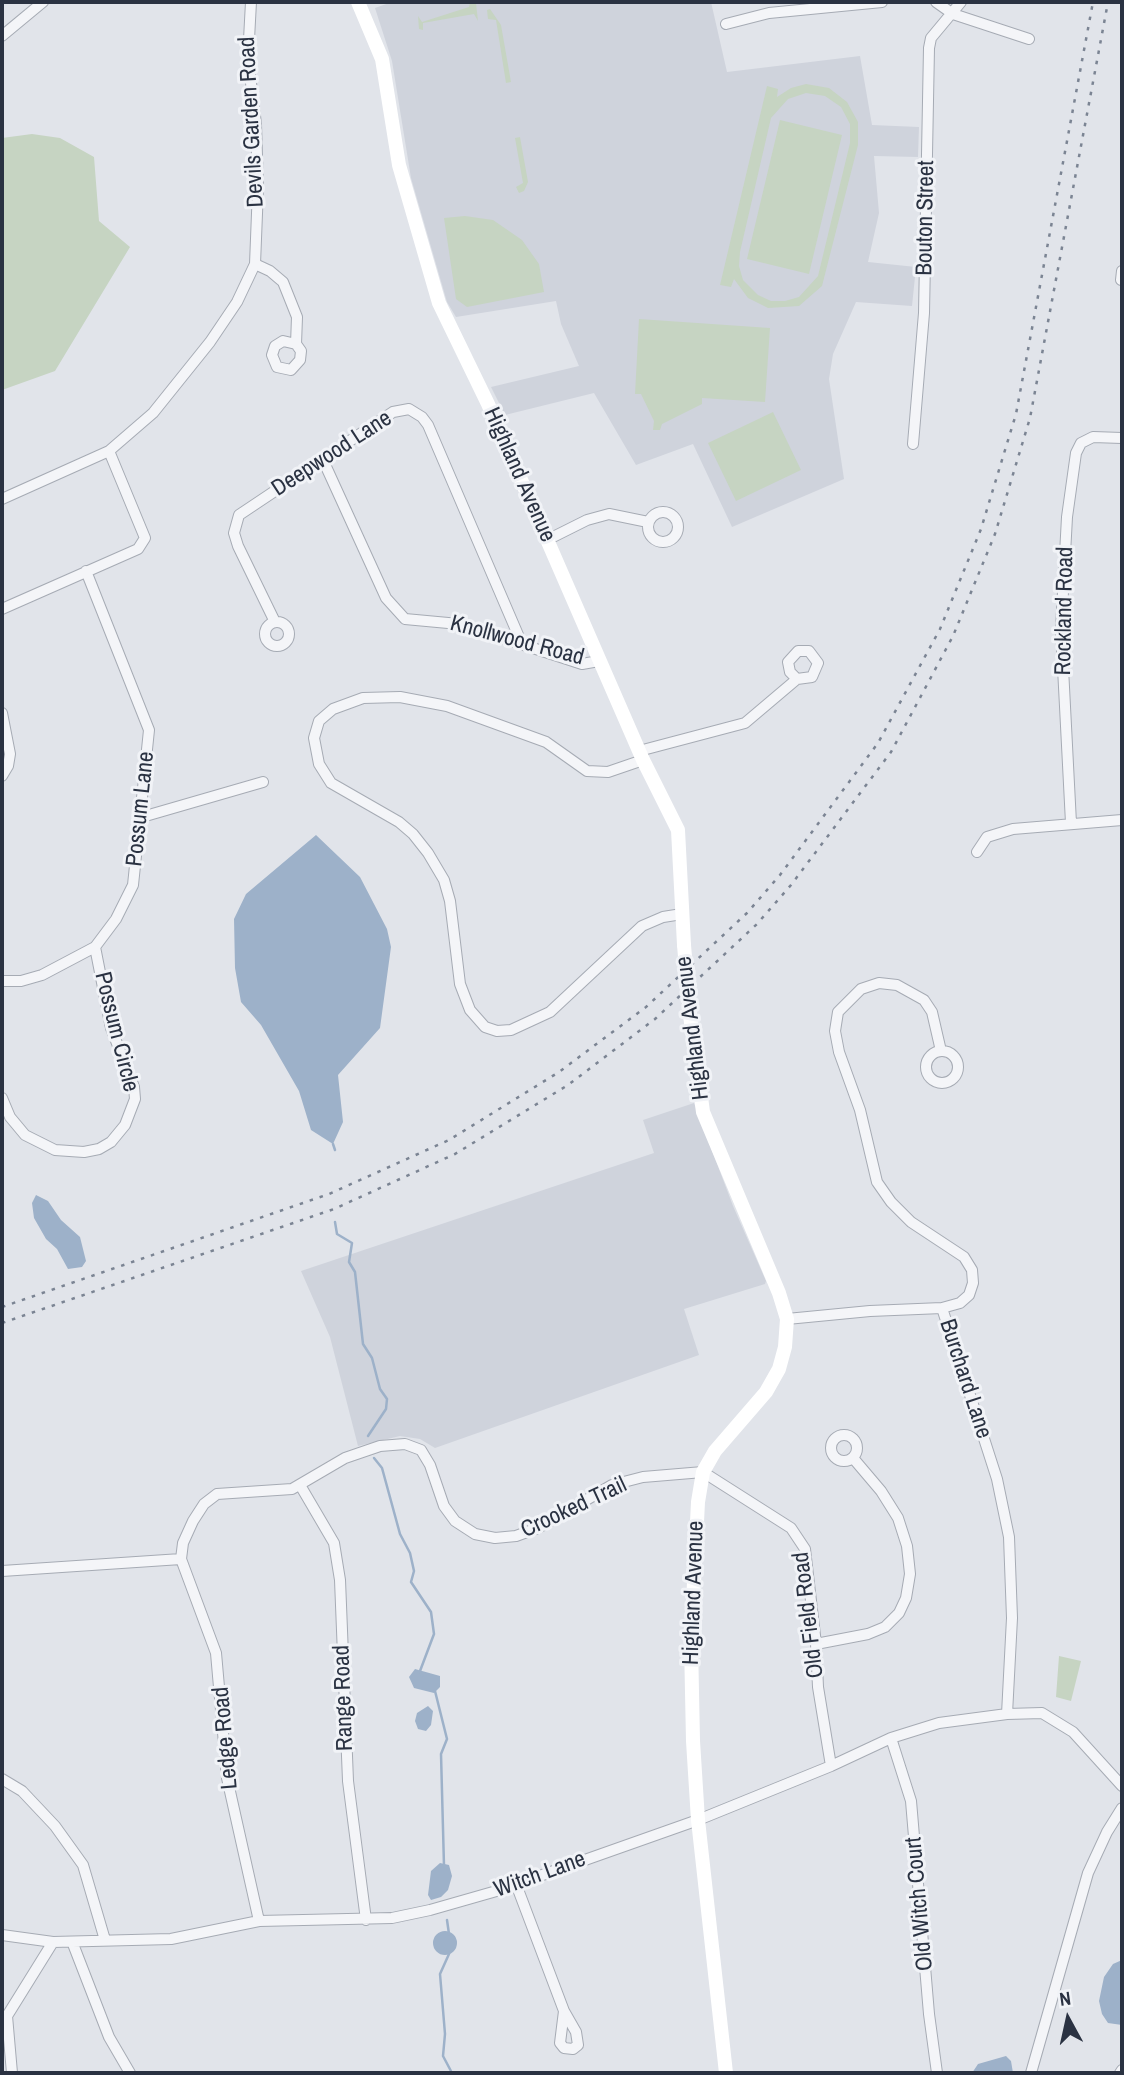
<!DOCTYPE html>
<style>
body{margin:0}
#map{position:relative;width:1124px;height:2075px;overflow:hidden;background:#e1e4ea;font-family:"Archivo Narrow",sans-serif}
canvas{display:block}
.frame{position:absolute;inset:0;border:4px solid #2a3242;pointer-events:none}
.north{position:absolute;left:1033px;top:1984px;width:70px;height:70px;-webkit-text-stroke:5px #f1f3f7;paint-order:stroke;rotate:352deg;font-size:19px;font-weight:700;line-height:28px;text-align:center;color:#2a3242}
.north::after{content:'';display:block;margin:auto;width:24px;height:32px;background:#2a3242;clip-path:polygon(50% 0,100% 100%,50% 72%,0 100%)}
</style>
<div id="map">
<canvas width="1124" height="2075"></canvas>
<div class="frame"></div>
<div class="north">N</div>
</div>
<script>
const ctx = document.querySelector('canvas').getContext('2d');
ctx.lineJoin = 'round';
function fill(path, color) { ctx.fillStyle = color; ctx.fill(path, 'evenodd'); }
const shape = rows => new Path2D(rows.map(r => 'M' + r).join(''));
function trace(path, color, width, dash) { ctx.strokeStyle = color; ctx.lineWidth = width; ctx.lineCap = dash ? 'butt' : 'round'; ctx.setLineDash(dash || []); ctx.stroke(path); }
function write(font, color, halo, rows, align = 'center') {
  ctx.font = font + ' "Archivo Narrow",sans-serif'; ctx.lineWidth = 6; ctx.setLineDash([]); ctx.textBaseline = 'middle'; ctx.strokeStyle = halo; ctx.fillStyle = color; for (const [text, x, y, turn = 0] of rows) {
    ctx.save(); ctx.translate(x, y); ctx.rotate((+turn || 0) * Math.PI / 180); ctx.textAlign = isNaN(turn) ? turn : align; if (halo) ctx.strokeText(text, 0, 0); ctx.fillText(text, 0, 0); ctx.restore();
  }
}
fill(shape([
 [392,2,711,2,727,72,860,56,872,125,919,127,918,157,874,156,879,213,868,262,916,267,912,306,856,302,833,354,829,379,844,479,732,527,693,444,636,465,594,393,505,415,491,387,579,366,561,324,556,301,456,317,447,302,411,178,392,61,375,8],
 [694,1103,733,1206,766,1281,765,1284,684,1309,699,1355,435,1448,420,1439,400,1436,358,1446,330,1337,301,1271,654,1153,643,1120]
]), '#cfd3dc');
fill(shape([
 [470,2,476,3,478,21,474,14,423,23,423,30,419,29,418,16,422,22,469,7],
 [490,9,501,25,511,82,506,83,496,20,488,19,487,10],
 [806,84,829,88,847,102,858,122,858,145,822,286,799,306,768,308,748,298,734,279,731,287,720,285,767,86,778,89,777,97,791,88],
 [806,93,825,96,841,107,850,124,850,143,818,276,799,297,785,301,771,301,758,295,743,280,739,266,740,252,771,118,788,99],
 [780,120,842,135,809,274,747,259],
 [32,134,60,138,94,157,99,221,130,247,55,371,2,390,2,138],
 [520,137,528,182,524,191,519,193,516,187,523,183,515,138],
 [465,216,493,220,522,240,539,264,544,292,467,307,456,299,444,218],
 [639,319,770,328,765,402,702,398,702,404,662,424,660,430,653,430,654,421,641,394,635,394],
 [773,412,801,470,736,501,708,443],
 [1059,1656,1081,1661,1071,1701,1056,1697]
]), '#c6d4c2');
fill(shape([
 [316,835,360,877,387,929,391,947,380,1028,338,1075,343,1122,333,1144,311,1130,299,1091,261,1025,241,1002,235,968,234,919,246,894],
 [36,1195,48,1201,61,1220,80,1237,86,1261,82,1267,68,1269,57,1249,46,1239,34,1218,32,1203],
 [415,1669,440,1676,440,1687,434,1693,414,1688,409,1677],
 [428,1706,433,1711,431,1725,426,1731,418,1729,415,1721,417,1713],
 [440,1863,449,1865,452,1876,448,1890,441,1897,431,1900,428,1895,431,1871],
 '433 1943a12 12 0 1 1 24 0a12 12 0 1 1-24 0Z',
 [1122,1960,1122,2025,1108,2023,1102,2014,1099,2001,1104,1977,1113,1964],
 [1006,2056,1011,2061,1013,2073,972,2073,978,2064]
]), '#9db1c9');
trace(shape([
 [333,1144,335,1150],
 [335,1222,337,1234,352,1243,349,1262,355,1272,363,1344,372,1358,380,1389,387,1399,386,1409,368,1436],
 [374,1458,382,1468,400,1534,410,1553,414,1571,411,1582,431,1612,434,1634,420,1671,422,1676],
 [435,1691,447,1739,441,1754,444,1866],
 [447,1920,449,1934],
 [449,1954,440,1974,445,2034,443,2056,452,2073]
]), '#9db1c9', 2.5);
const street = shape([
 [936,2,953,14,1029,39],
 [726,24,769,13,882,2],
 [2,36,43,2],
 [255,264,270,271,283,282,297,317,296,344,301,351,300,360,291,370,277,367,272,355,275,346,283,341,296,344],
 [1121,280,1122,271],
 [913,444,924,313,929,48,931,38,961,2],
 [323,460,386,598,405,619,459,624,582,664,599,661],
 [2,499,109,451,153,413,210,342,237,302,255,264,258,188,256,124,248,58,251,2],
 '648 527a15 15 0 1 1 30 0a15 15 0 1 1-30 0Z',
 [549,539,587,520,609,514,648,522],
 [2,609,138,549,145,538,109,451],
 [275,622,238,546,234,533,239,515,393,412,409,409,422,417,428,425,522,644],
 '265 634a12 12 0 1 1 24 0a12 12 0 1 1-24 0Z',
 [2,713,10,754,8,766,2,776],
 [639,751,745,723,797,679,812,677,818,663,809,651,798,651,788,662,790,672,797,679],
 [643,760,608,772,587,771,546,742,447,706,400,697,363,698,333,709,319,721,314,738,319,764,331,783,399,822,413,834,428,853,444,880,450,901,460,984,470,1010,485,1027,497,1031,511,1030,550,1012,642,926,663,917,682,914],
 [142,817,263,782],
 [1071,823,1061,629,1067,517,1076,453,1081,443,1093,437,1122,438],
 [977,852,987,837,1013,829,1122,820],
 [2,981,21,981,42,975,95,947,116,919,133,885,149,730,86,571],
 '926 1067a16 16 0 1 1 32 0a16 16 0 1 1-32 0Z',
 [2,1098,10,1117,25,1135,55,1150,84,1152,99,1149,111,1142,125,1125,135,1099,134,1087,111,1028,95,947],
 [942,1308,997,1479,1009,1537,1012,1618,1007,1714],
 [787,1319,870,1311,942,1308,960,1303,969,1295,973,1283,972,1270,964,1257,911,1222,891,1202,877,1182,860,1110,839,1052,835,1031,838,1012,861,989,879,983,897,985,924,1000,932,1012,941,1051],
 '831 1448a13 13 0 1 1 26 0a13 13 0 1 1-26 0Z',
 [300,1485,334,1543,340,1580,348,1781,366,1920],
 [181,1559,216,1653,227,1778,259,1921],
 [2,1571,181,1559,183,1543,193,1521,204,1504,217,1494,292,1489,345,1458,380,1446,405,1444,421,1450,430,1465,444,1506,455,1521,475,1534,495,1538,516,1536,538,1528,612,1485,643,1477,703,1472,791,1528,805,1549,816,1644,818,1687,831,1766],
 [816,1644,868,1634,885,1627,899,1613,906,1598,910,1574,907,1546,898,1518,881,1491,853,1458],
 [891,1738,911,1801,929,2014,937,2073],
 [2,1779,22,1791,55,1826,83,1865,105,1940],
 [516,1884,564,2011,576,2032,578,2045,573,2049,564,2048,560,2043,564,2011],
 [2,1935,53,1942],
 [73,1944,109,2037,130,2073],
 [12,2073,7,2016,53,1942,171,1939,259,1921,392,1918,430,1910,500,1890,698,1820,831,1766,891,1738,939,1723,1007,1714,1042,1713,1073,1732,1122,1786],
 [1031,2073,1088,1873,1107,1832,1122,1808],
 [1120,2073,1122,2070]
]);
trace(street, '#a6abb4', 12);
trace(street, '#f4f5f8', 10);
trace(shape([
 [358,2,382,59,399,165,439,303,488,404,643,760,678,830,684,945],
 [690,1015,703,1112,779,1293,787,1319,785,1347,779,1369,766,1392,715,1451,703,1472,698,1502,691,1643,693,1741,698,1820,726,2073]
]), '#fff', 14);
trace(shape([
 [2,1307,329,1194,449,1140,559,1072,646,1007,747,913,780,875,878,743,940,629,981,529,1016,414,1093,2],
 [2,1323,334,1209,455,1154,568,1085,655,1019,757,924,791,885,891,752,953,636,995,534,1030,418,1108,2]
]), '#7b8493', 2.5, [3.5, 7]);
trace(shape([
 [684,945,690,1015]
]), '#fff', 14);
write('23px', '#2a3242', '#f1f3f7', [
 ["Devils Garden Road",252,122,-93],
 ["Bouton Street",926,218,-89],
 ["Deepwood Lane",332,454,-33],
 ["Highland Avenue",519,475,66],
 ["Rockland Road",1065,611,-89],
 ["Knollwood Road",517,641,15],
 ["Possum Lane",141,809,-84],
 ["Highland Avenue",693,1028,-97],
 ["Possum Circle",116,1032,76],
 ["Burchard Lane",965,1379,72],
 ["Crooked Trail",574,1508,-25],
 ["Highland Avenue",694,1593,-88],
 ["Old Field Road",809,1615,-97],
 ["Range Road",344,1698,-92],
 ["Ledge Road",226,1738,-95],
 ["Witch Lane",540,1875,-20],
 ["Old Witch Court",920,1904,-95]
]);
</script>
